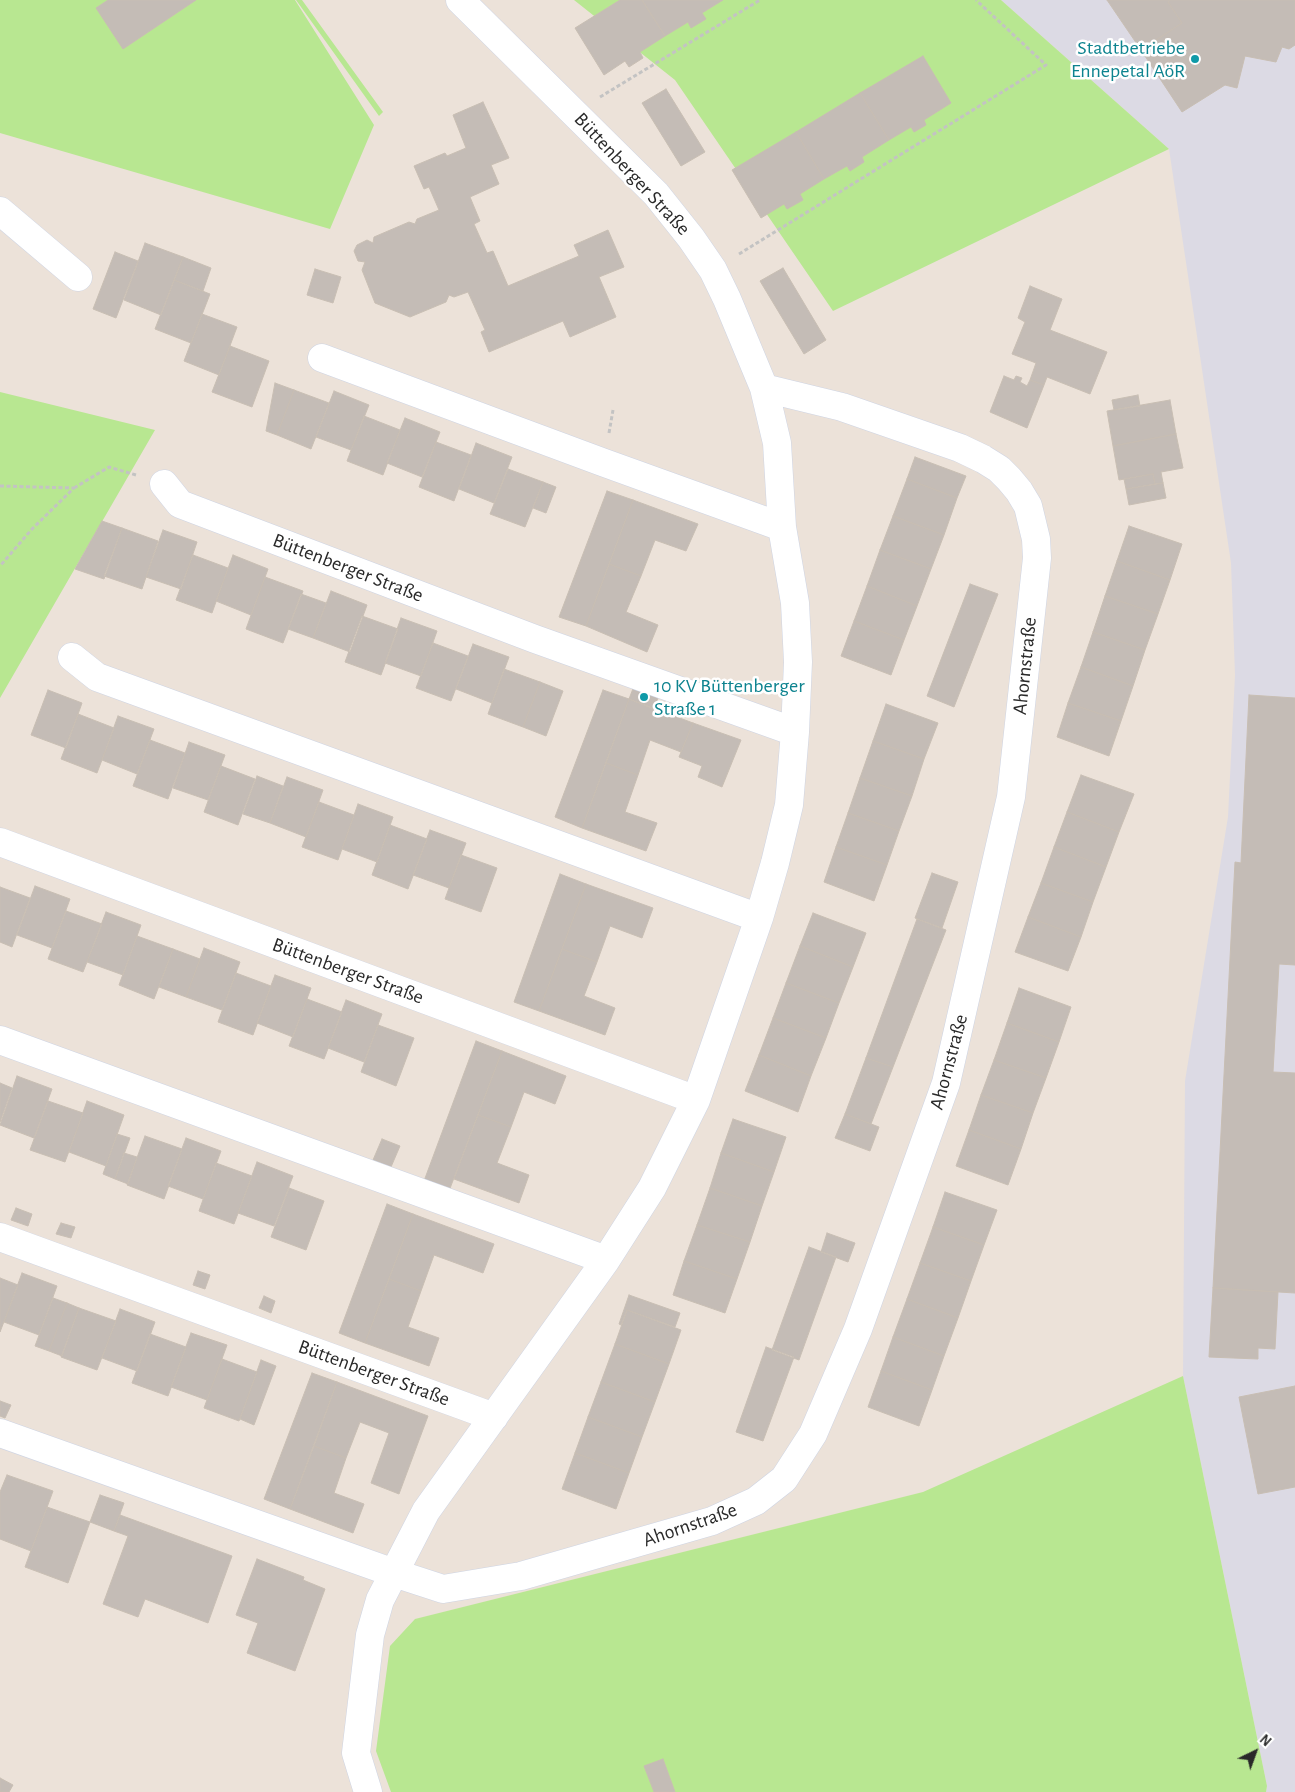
<!DOCTYPE html>
<meta charset="utf-8">
<style>
body{margin:0}
#map{position:relative;width:1295px;height:1792px;overflow:hidden;background:#ece2d9;font-family:"Alegreya Sans",sans-serif}
canvas{display:block}
.north{position:absolute;left:1230px;top:1727px;width:50px;height:50px;-webkit-text-stroke:4px #fff;paint-order:stroke;rotate:42deg;font-size:14px;font-weight:700;line-height:20px;text-align:center;color:#292929}
.north::after{content:'';display:block;margin:auto;width:18px;height:22px;background:#292929;clip-path:polygon(50% 0,100% 100%,50% 72%,0 100%)}
</style>
<div id="map">
<canvas width="1295" height="1792"></canvas>
<div class="north">N</div>
</div>
<script>
const ctx = document.querySelector('canvas').getContext('2d');
ctx.lineJoin = 'round';
function fill(path, color) { ctx.fillStyle = color; ctx.fill(path, 'evenodd'); }
const shape = rows => new Path2D(rows.map(r => 'M' + r).join(''));
function trace(path, color, width, dash) { ctx.strokeStyle = color; ctx.lineWidth = width; ctx.lineCap = dash ? 'butt' : 'round'; ctx.setLineDash(dash || []); ctx.stroke(path); }
function write(font, color, halo, rows, align = 'center') {
  ctx.font = font + ' "Alegreya Sans",sans-serif'; ctx.lineWidth = 5; ctx.setLineDash([]); ctx.textBaseline = 'middle'; ctx.strokeStyle = halo; ctx.fillStyle = color; for (const [text, x, y, turn = 0] of rows) {
    ctx.save(); ctx.translate(x, y); ctx.rotate((+turn || 0) * Math.PI / 180); ctx.textAlign = isNaN(turn) ? turn : align; if (halo) ctx.strokeText(text, 0, 0); ctx.fillText(text, 0, 0); ctx.restore();
  }
}
fill(shape([
 [1001,0,1295,0,1295,1792,1266,1792,1267,1786,1183,1376,1185,1081,1228,817,1235,675,1231,563,1169,149]
]), '#dcdae4');
fill(shape([
 [0,0,295,0,374,125,330,229,0,133],
 [296,0,302,0,383,112,379,116],
 [574,0,1001,0,1169,149,833,311,675,80],
 [0,392,155,430,0,698],
 [1183,1376,1267,1786,1266,1792,391,1792,376,1751,390,1646,415,1619,923,1492]
]), '#b8e791');
const building = shape([
 [108,0,196,0,123,49,96,8,108,0],
 [620,0,642,0,665,36,640,52,643,58,629,67,625,61,604,75,575,28,620,0],
 [642,0,723,0,702,13,706,19,691,28,688,22,665,36,642,0],
 [1107,0,1170,0,1168,2,1182,23,1141,50,1107,0],
 [1170,0,1295,0,1295,45,1289,49,1282,47,1276,62,1245,56,1237,88,1225,85,1182,112,1141,50,1182,23,1168,2,1170,0],
 [923,56,951,103,924,120,926,125,914,132,911,127,889,140,860,93,923,56],
 [666,89,705,152,681,166,642,103,666,89],
 [860,93,889,140,862,157,864,162,850,171,847,166,824,179,796,132,860,93],
 [483,102,509,158,491,165,499,184,470,197,480,221,474,224,487,253,493,251,508,286,579,256,574,245,608,230,624,267,599,277,616,317,570,337,563,321,489,352,481,332,485,330,468,292,454,297,449,295,446,302,410,317,375,303,362,270,365,262,358,261,354,251,357,245,367,240,373,243,374,237,409,222,415,224,417,219,439,210,429,187,424,189,414,166,445,153,447,156,466,148,453,115,483,102],
 [796,132,824,179,800,194,803,200,787,209,784,204,761,218,732,170,796,132],
 [145,243,183,257,161,315,124,300,145,243],
 [115,252,138,261,116,318,93,309,115,252],
 [183,257,211,268,203,291,174,280,183,257],
 [783,268,826,340,804,354,760,281,783,268],
 [315,269,341,277,333,303,307,295,315,269],
 [174,280,210,294,191,343,155,329,174,280],
 [1030,286,1062,299,1050,330,1107,352,1090,394,1047,377,1044,385,1030,380,1036,363,1012,354,1025,322,1018,318,1030,286],
 [202,314,237,327,219,375,184,361,202,314],
 [230,346,269,361,252,407,212,392,230,346],
 [1004,376,1014,380,1016,376,1022,378,1020,382,1027,386,1030,380,1044,385,1027,428,990,412,1004,376],
 [275,383,294,390,277,435,266,431,275,383],
 [294,390,329,403,311,449,277,435,294,390],
 [334,391,369,405,351,450,316,437,334,391],
 [1138,395,1140,406,1114,410,1112,400,1138,395],
 [1170,400,1176,434,1113,446,1107,411,1170,400],
 [364,416,400,430,383,475,347,461,364,416],
 [405,418,440,432,422,477,387,463,405,418],
 [1176,434,1183,468,1161,472,1163,483,1155,484,1153,474,1119,480,1113,446,1176,434],
 [436,442,471,455,454,501,419,487,436,442],
 [476,443,512,457,494,503,459,489,476,443],
 [915,457,966,476,957,498,907,479,915,457],
 [508,469,543,482,525,527,490,514,508,469],
 [1153,474,1155,484,1126,489,1124,479,1153,474],
 [907,479,957,498,944,535,893,516,907,479],
 [543,482,556,487,546,513,533,508,543,482],
 [1163,483,1166,498,1129,505,1126,489,1163,483],
 [607,491,633,500,586,626,559,617,607,491],
 [633,500,698,524,686,551,655,540,641,576,609,564,633,500],
 [893,516,944,535,931,569,880,550,893,516],
 [102,521,122,528,104,579,75,569,102,521],
 [1129,526,1182,544,1170,580,1117,561,1129,526],
 [122,528,158,541,142,589,104,576,122,528],
 [163,530,197,542,181,589,146,577,163,530],
 [880,550,931,569,917,606,867,586,880,550],
 [193,555,228,568,212,613,176,600,193,555],
 [233,555,268,569,251,615,216,601,233,555],
 [1117,561,1170,580,1158,614,1105,596,1117,561],
 [609,564,641,576,626,612,658,625,647,652,586,626,609,564],
 [265,577,303,591,283,643,246,629,265,577],
 [970,584,998,594,954,707,927,696,970,584],
 [867,586,917,606,904,640,854,621,867,586],
 [331,591,367,605,350,652,313,638,331,591],
 [301,594,326,603,313,638,288,629,301,594],
 [1105,596,1158,614,1145,650,1093,632,1105,596],
 [362,616,398,629,381,675,345,662,362,616],
 [401,618,437,631,421,676,385,663,401,618],
 [854,621,904,640,891,675,841,656,854,621],
 [1093,632,1145,650,1133,686,1081,667,1093,632],
 [433,643,468,656,451,701,416,688,433,643],
 [473,644,509,657,492,703,456,689,473,644],
 [1081,667,1133,686,1121,721,1068,703,1081,667],
 [504,669,540,682,523,727,488,714,504,669],
 [540,682,563,691,546,736,523,727,540,682],
 [634,686,659,695,654,709,629,699,634,686],
 [48,690,82,703,66,748,31,735,48,690],
 [603,690,629,699,582,828,555,817,603,690],
 [1249,695,1295,698,1295,965,1279,964,1273,1072,1295,1073,1295,1293,1213,1288,1235,862,1241,863,1249,695],
 [629,699,693,723,681,752,650,740,638,775,606,763,629,699],
 [1068,703,1121,721,1109,756,1057,737,1068,703],
 [886,704,938,723,924,759,873,741,886,704],
 [78,714,114,728,97,773,61,759,78,714],
 [118,716,154,729,137,774,102,760,118,716],
 [693,723,741,740,722,787,698,777,702,766,679,757,693,723],
 [150,740,185,753,168,799,133,786,150,740],
 [873,741,924,759,912,796,860,778,873,741],
 [189,742,225,755,208,800,173,788,189,742],
 [606,763,638,775,625,812,657,823,646,851,582,828,606,763],
 [221,766,255,779,238,825,204,812,221,766],
 [1081,775,1134,794,1119,832,1067,812,1081,775],
 [257,776,283,786,270,823,243,814,257,776],
 [287,777,323,790,306,837,270,823,287,777],
 [860,778,912,796,899,831,848,813,860,778],
 [319,802,354,815,338,860,302,847,319,802],
 [358,804,393,817,377,862,342,849,358,804],
 [1067,812,1119,832,1106,867,1054,847,1067,812],
 [848,813,899,831,887,865,836,847,848,813],
 [390,825,427,839,408,889,372,875,390,825],
 [430,830,466,843,449,888,413,875,430,830],
 [836,847,887,865,874,901,824,882,836,847],
 [1054,847,1106,867,1093,902,1041,883,1054,847],
 [461,855,497,868,481,912,445,899,461,855],
 [932,873,958,882,942,928,915,918,932,873],
 [560,874,586,884,539,1011,514,1002,560,874],
 [1041,883,1093,902,1081,937,1028,917,1041,883],
 [586,884,653,908,642,938,610,926,597,962,562,949,586,884],
 [35,886,70,899,52,948,17,935,35,886],
 [0,887,30,898,12,947,0,942,0,887],
 [66,911,102,924,83,972,48,959,66,911],
 [106,912,141,925,123,975,87,962,106,912],
 [813,913,866,933,853,967,800,946,813,913],
 [1028,917,1081,937,1068,971,1015,952,1028,917],
 [917,919,946,930,893,1067,866,1058,917,919],
 [137,936,173,949,154,999,119,985,137,936],
 [800,946,853,967,839,1003,786,983,800,946],
 [204,948,240,962,222,1010,186,997,204,948],
 [173,949,200,959,186,997,159,987,173,949],
 [562,949,597,962,584,996,615,1008,605,1035,539,1011,562,949],
 [236,973,271,986,253,1035,218,1022,236,973],
 [275,975,311,988,293,1037,257,1023,275,975],
 [786,983,839,1003,826,1038,773,1018,786,983],
 [1019,988,1071,1007,1059,1042,1007,1023,1019,988],
 [307,999,342,1012,324,1059,289,1046,307,999],
 [346,1000,382,1014,364,1062,328,1048,346,1000],
 [773,1018,826,1038,811,1076,759,1055,773,1018],
 [1007,1023,1059,1042,1046,1078,994,1060,1007,1023],
 [378,1025,414,1038,396,1086,361,1072,378,1025],
 [476,1041,502,1051,449,1191,424,1181,476,1041],
 [502,1051,566,1076,555,1104,524,1092,511,1127,478,1115,502,1051],
 [759,1055,811,1076,798,1112,745,1091,759,1055],
 [866,1058,893,1067,871,1124,845,1114,866,1058],
 [994,1060,1046,1078,1033,1113,981,1095,994,1060],
 [17,1076,52,1089,34,1138,0,1125,17,1076],
 [0,1083,12,1088,0,1122,0,1083],
 [981,1095,1033,1113,1021,1149,969,1130,981,1095],
 [48,1101,83,1113,65,1162,30,1150,48,1101],
 [87,1101,124,1115,106,1166,69,1152,87,1101],
 [845,1114,879,1127,870,1151,835,1138,845,1114],
 [478,1115,511,1127,497,1163,529,1175,519,1203,454,1179,478,1115],
 [733,1119,786,1137,774,1172,721,1153,733,1119],
 [969,1130,1021,1149,1008,1185,956,1166,969,1130],
 [117,1134,130,1138,115,1179,103,1174,117,1134],
 [145,1136,182,1149,164,1199,127,1185,145,1136],
 [186,1138,221,1151,203,1199,168,1186,186,1138],
 [382,1139,400,1146,391,1167,373,1160,382,1139],
 [124,1153,137,1157,128,1184,115,1179,124,1153],
 [721,1153,774,1172,762,1206,710,1188,721,1153],
 [257,1162,293,1176,274,1226,238,1213,257,1162],
 [216,1163,252,1176,234,1224,199,1211,216,1163],
 [289,1188,324,1201,306,1250,271,1237,289,1188],
 [710,1188,762,1206,750,1242,697,1225,710,1188],
 [945,1192,997,1210,984,1245,933,1227,945,1192],
 [387,1204,413,1214,365,1343,339,1333,387,1204],
 [16,1208,32,1214,28,1226,11,1220,16,1208],
 [413,1214,494,1244,483,1273,434,1255,421,1291,389,1279,413,1214],
 [61,1223,75,1227,71,1238,56,1234,61,1223],
 [697,1225,750,1242,737,1279,684,1261,697,1225],
 [933,1227,984,1245,971,1281,920,1263,933,1227],
 [827,1233,855,1243,848,1262,821,1252,827,1233],
 [809,1247,836,1257,799,1360,772,1350,809,1247],
 [684,1261,737,1279,725,1313,673,1295,684,1261],
 [920,1263,971,1281,958,1318,907,1299,920,1263],
 [198,1271,210,1275,205,1289,193,1285,198,1271],
 [22,1273,57,1286,39,1335,4,1322,22,1273],
 [0,1278,18,1285,0,1332,0,1278],
 [389,1279,421,1291,408,1327,439,1338,429,1366,365,1343,389,1279],
 [1213,1288,1278,1292,1275,1349,1258,1348,1258,1359,1209,1357,1213,1288],
 [629,1295,680,1313,675,1327,627,1310,621,1325,619,1324,629,1295],
 [264,1296,275,1301,271,1313,259,1308,264,1296],
 [53,1298,67,1303,49,1351,35,1346,53,1298],
 [907,1299,958,1318,944,1356,893,1337,907,1299],
 [67,1303,79,1308,62,1356,49,1351,67,1303],
 [79,1308,116,1321,97,1370,61,1357,79,1308],
 [120,1309,155,1322,137,1371,102,1358,120,1309],
 [627,1310,681,1330,669,1364,615,1344,627,1310],
 [191,1333,227,1345,207,1400,171,1387,191,1333],
 [150,1334,186,1347,168,1396,132,1383,150,1334],
 [893,1337,944,1356,932,1390,881,1371,893,1337],
 [615,1344,669,1364,655,1402,601,1382,615,1344],
 [766,1347,794,1357,763,1441,736,1432,766,1347],
 [222,1359,257,1372,239,1421,204,1408,222,1359],
 [261,1360,276,1366,254,1425,240,1419,261,1360],
 [881,1371,932,1390,919,1426,868,1407,881,1371],
 [312,1373,337,1382,290,1509,264,1499,312,1373],
 [337,1382,428,1416,399,1494,371,1483,389,1433,360,1422,346,1458,314,1446,337,1382],
 [601,1382,655,1402,642,1437,588,1417,601,1382],
 [1295,1386,1295,1487,1258,1494,1239,1397,1295,1386],
 [0,1401,11,1405,5,1418,0,1416,0,1401],
 [588,1417,642,1437,629,1473,575,1453,588,1417],
 [314,1446,346,1458,334,1493,364,1504,353,1533,290,1509,314,1446],
 [575,1453,629,1473,616,1509,562,1489,575,1453],
 [7,1475,53,1491,31,1551,0,1539,0,1492,7,1475],
 [100,1495,124,1503,114,1531,90,1522,100,1495],
 [47,1507,90,1522,68,1583,25,1567,47,1507],
 [120,1515,232,1556,208,1623,145,1599,138,1617,103,1604,128,1536,114,1531,120,1515],
 [257,1559,304,1577,303,1580,325,1589,295,1671,247,1653,258,1623,236,1615,257,1559],
 [663,1759,675,1792,654,1792,644,1766,663,1759],
 [0,1778,13,1785,9,1792,0,1792,0,1778]
]);
fill(building, '#c4bcb6');
trace(building, '#c8beb3', 1);
const minor = shape([
 [0,211,78,277],
 [322,358,602,462,782,527],
 [164,484,180,504,535,639,795,732],
 [72,657,97,677,759,918],
 [0,842,696,1100],
 [0,1040,606,1260],
 [0,1237,494,1417],
 [0,1433,394,1573,443,1589,521,1576,712,1521,756,1501,784,1479,813,1434,858,1329,946,1083,1011,797,1037,558,1036,539,1028,506,1019,491,1009,479,999,469,983,459,960,448,842,407,764,388],
 [368,1792,356,1753,370,1635,380,1600,426,1511,606,1260,652,1188,696,1100,759,918,775,863,789,805,795,732,798,662,795,603,782,527,777,443,764,388,727,299,713,270,691,238,656,194,460,0]
]);
trace(minor, '#ced4e3', 29);
trace(shape([
 [600,97,760,0],
 [739,254,1046,65,976,0],
 [609,433,613,410],
 [0,486,74,488,32,529,0,566],
 [74,488,109,467,136,475]
]), '#c3c3c3', 3, [4, 2.5]);
trace(minor, '#fff', 28);
for (const [x, y, r, color] of [
 [1195,59,5,"#0f9aa8"],
 [644,697,5,"#0f9aa8"]
]) { const dot = new Path2D(); dot.arc(x, y, r, 0, 2 * Math.PI); ctx.fillStyle = color; ctx.fill(dot); trace(dot, '#fff', 2); }
write('20px', '#0d838f', '#fff', [
 ["Stadtbetriebe",1185,48],
 ["Ennepetal AöR",1185,71],
 ["10 KV Büttenberger",654,686,"left"],
 ["Straße 1",654,709,"left"]
], 'right');
write('20px', '#292929', '#fff', [
 ["Büttenberger Straße",632,174,47],
 ["Büttenberger Straße",348,568,21],
 ["Ahornstraße",1025,666,-84],
 ["Büttenberger Straße",348,971,20],
 ["Ahornstraße",949,1062,-75],
 ["Büttenberger Straße",374,1373,20],
 ["Ahornstraße",690,1525,-19]
]);
</script>
